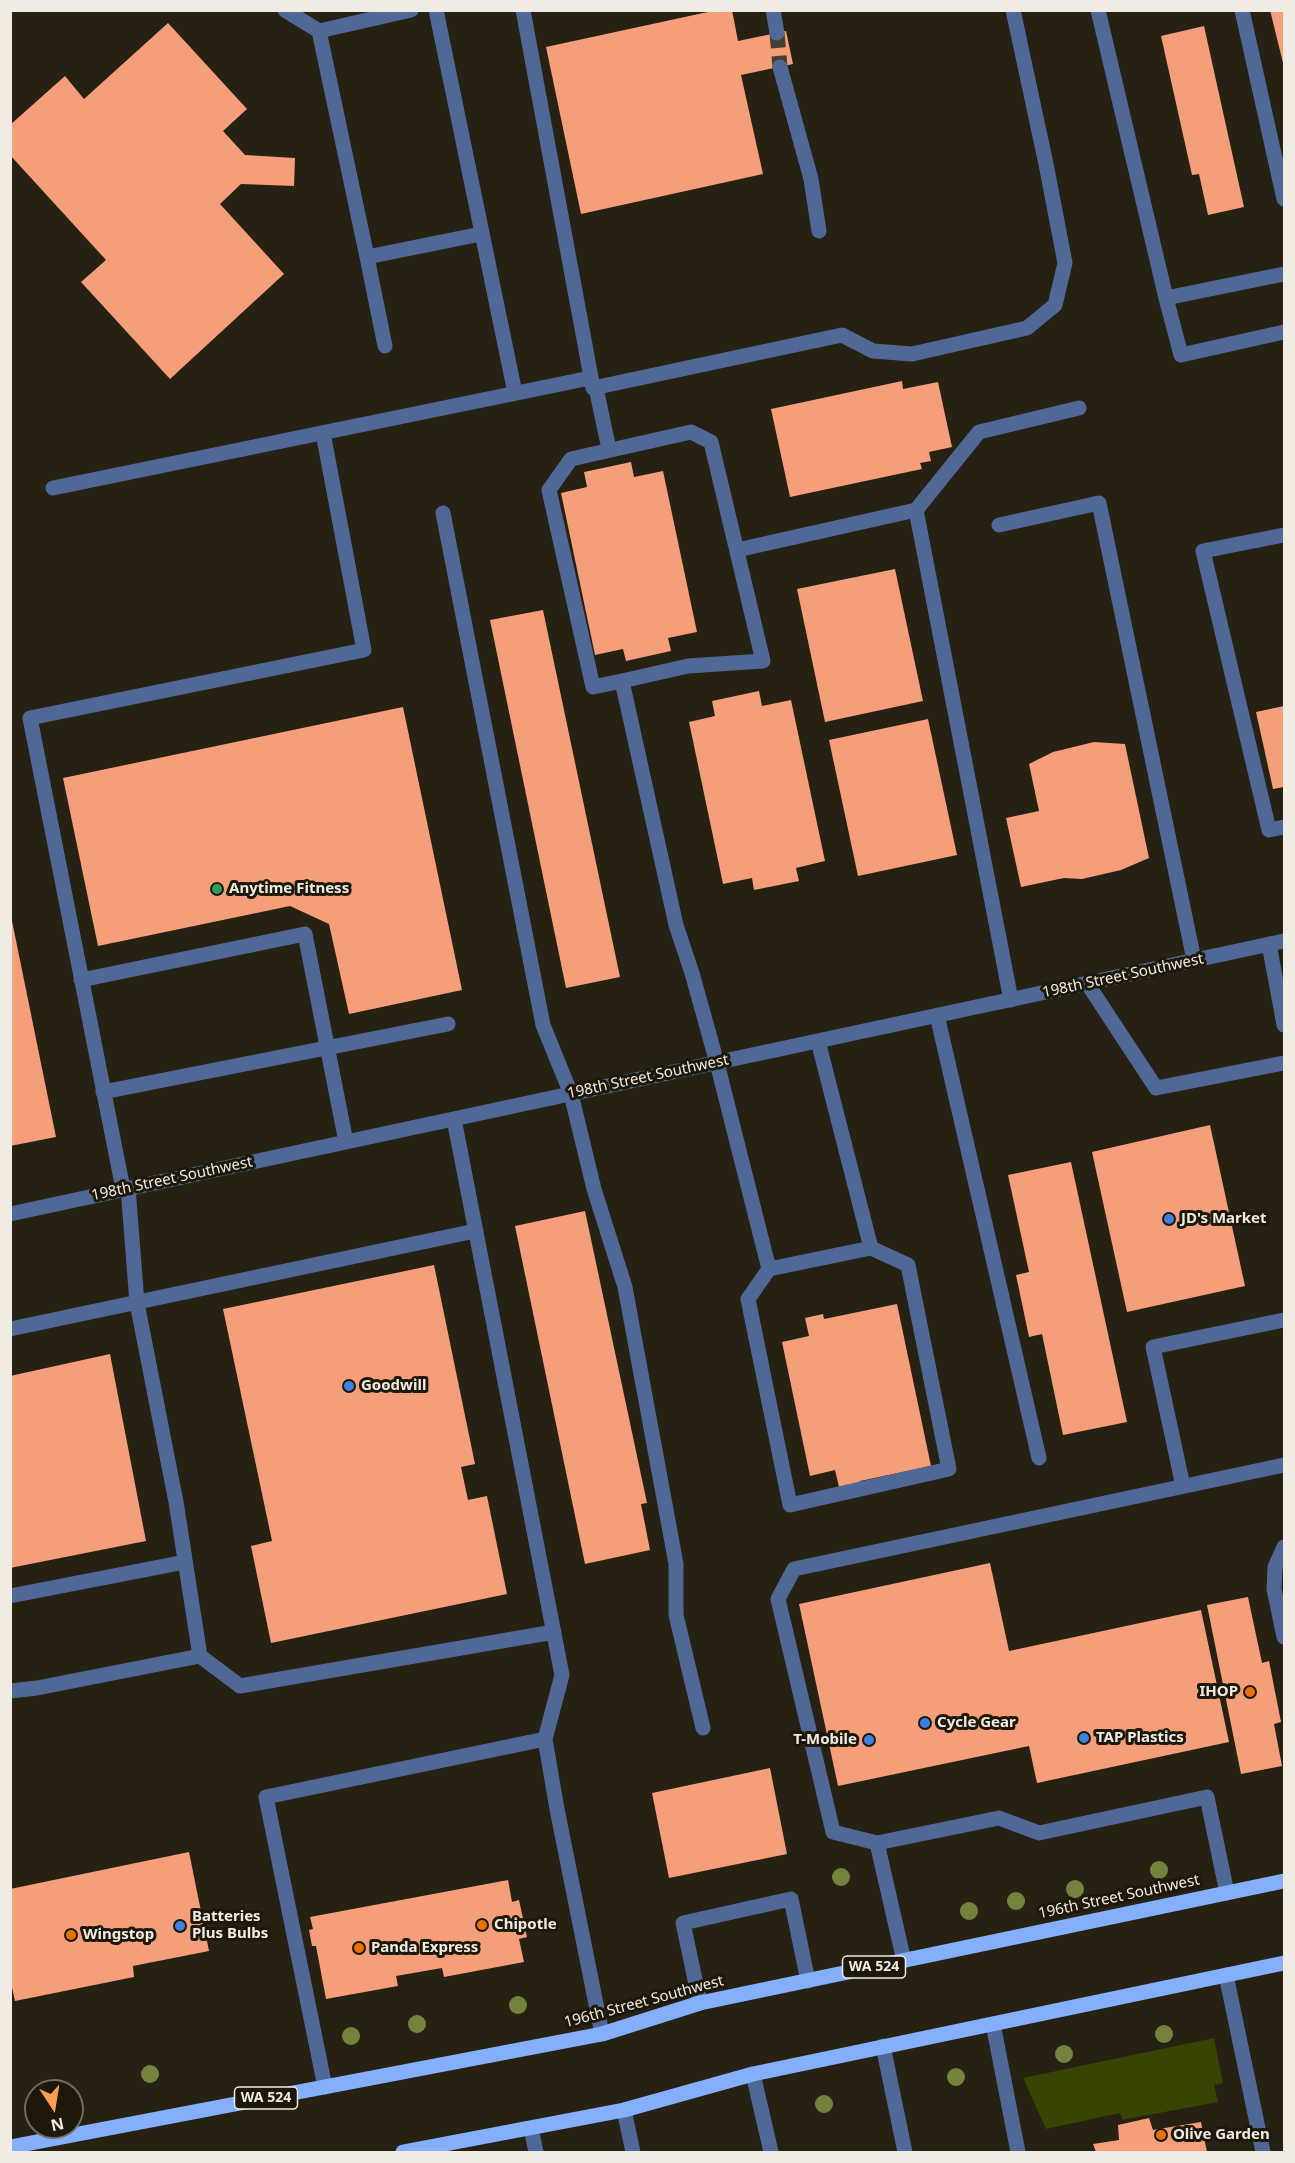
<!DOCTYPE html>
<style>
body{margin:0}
#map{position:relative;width:1295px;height:2163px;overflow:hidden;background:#272113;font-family:"Noto Sans",sans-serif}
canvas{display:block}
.frame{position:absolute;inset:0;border:12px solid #f0ece3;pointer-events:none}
.north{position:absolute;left:24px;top:2079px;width:60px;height:60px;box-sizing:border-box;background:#1d180a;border:2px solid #716d61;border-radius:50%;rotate:168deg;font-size:16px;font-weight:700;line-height:24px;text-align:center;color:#f0ece3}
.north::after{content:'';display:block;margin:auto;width:21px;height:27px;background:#fb9e51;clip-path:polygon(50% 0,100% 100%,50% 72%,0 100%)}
</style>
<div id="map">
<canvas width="1295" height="2163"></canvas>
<div class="frame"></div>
<div class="north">N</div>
</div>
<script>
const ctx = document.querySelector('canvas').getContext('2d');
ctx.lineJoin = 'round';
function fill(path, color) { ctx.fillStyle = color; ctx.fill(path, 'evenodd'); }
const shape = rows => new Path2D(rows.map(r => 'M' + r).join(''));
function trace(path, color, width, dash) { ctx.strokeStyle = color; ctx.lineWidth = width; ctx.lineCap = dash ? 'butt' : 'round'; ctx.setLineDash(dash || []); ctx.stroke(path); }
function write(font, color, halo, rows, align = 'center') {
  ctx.font = font + ' "Noto Sans",sans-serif'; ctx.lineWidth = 6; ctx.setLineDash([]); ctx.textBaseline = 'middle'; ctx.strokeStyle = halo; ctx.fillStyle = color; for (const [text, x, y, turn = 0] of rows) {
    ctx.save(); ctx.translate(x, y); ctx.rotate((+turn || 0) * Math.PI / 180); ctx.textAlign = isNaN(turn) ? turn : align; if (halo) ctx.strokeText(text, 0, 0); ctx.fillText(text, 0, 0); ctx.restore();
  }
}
fill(shape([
 [1214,2038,1223,2083,1214,2085,1218,2102,1122,2120,1120,2113,1046,2129,1023,2078]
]), '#374402');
fill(shape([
 [717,10,732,10,738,41,786,31,793,64,741,75,763,174,581,214,546,47],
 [1270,10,1284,10,1284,67],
 [168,23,247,109,223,131,245,155,295,158,294,186,241,184,220,204,284,274,170,379,81,282,106,260,10,155,10,125,65,76,84,99],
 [1204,26,1244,207,1208,215,1199,174,1192,175,1161,36],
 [902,381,903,389,938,382,952,447,929,452,931,461,920,463,922,469,790,497,771,409],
 [631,462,634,477,663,471,697,632,668,638,671,651,626,661,623,649,595,655,561,493,587,487,584,472],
 [895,569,923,701,825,722,797,589],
 [543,610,620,977,566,988,490,620],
 [759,691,762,706,791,700,825,861,796,868,799,881,754,890,752,878,723,884,689,722,715,716,712,701],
 [1284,706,1284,787,1273,789,1256,712],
 [403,707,462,990,349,1014,329,924,290,906,98,946,63,778],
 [928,719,957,855,858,876,829,740],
 [1094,742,1125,744,1149,858,1121,870,1082,879,1064,878,1021,887,1006,818,1039,811,1029,764,1053,752],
 [10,911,56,1137,10,1146],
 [1210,1125,1245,1286,1127,1312,1092,1152],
 [1071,1162,1127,1422,1063,1435,1042,1334,1029,1337,1016,1275,1029,1272,1008,1175],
 [585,1211,647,1503,641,1504,650,1550,585,1564,515,1226],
 [434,1265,475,1464,461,1467,468,1500,487,1496,507,1594,271,1643,251,1546,272,1541,223,1309],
 [897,1304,931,1466,860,1481,861,1487,840,1491,835,1470,810,1476,782,1342,809,1336,805,1318,823,1314,824,1319],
 [110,1354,146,1541,10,1568,10,1376],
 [990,1563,1009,1651,1201,1610,1229,1742,1037,1783,1029,1746,838,1786,799,1604],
 [1248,1597,1262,1663,1269,1661,1281,1722,1274,1724,1282,1766,1241,1774,1207,1605],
 [770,1768,787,1854,669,1878,652,1793],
 [189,1852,209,1951,133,1966,134,1977,15,2001,10,1979,10,1889],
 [508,1880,512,1902,519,1900,527,1937,519,1939,524,1962,444,1977,442,1968,396,1976,398,1986,326,1999,316,1946,312,1946,309,1930,313,1929,310,1917],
 [1149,2118,1153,2130,1201,2122,1207,2152,1096,2152,1093,2144,1119,2140,1118,2125]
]), '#f49e7a');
trace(shape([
 [777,33,780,67]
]), '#453f32', 15, [15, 8]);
trace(shape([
 [285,10,319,31],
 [411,10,319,31,367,257,481,234],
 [436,10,515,393],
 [523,10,593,388,842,335,873,351,912,354,1027,328,1055,305,1065,263,1046,164,1013,10],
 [773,10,777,33],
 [1098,10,1166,298,1181,355,1284,332],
 [1242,10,1284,199],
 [780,67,811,179,819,231],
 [367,257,385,346],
 [1166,298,1284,274],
 [596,388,609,449],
 [53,488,590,378],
 [916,510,979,432,1079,408],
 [443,513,543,1025,571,1094,594,1189,625,1287,676,1564,676,1615,703,1728],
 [999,525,1099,503,1194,960],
 [1284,535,1203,551,1269,830,1284,827],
 [737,550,916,510,1011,1000],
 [622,681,593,687,549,490,571,459,691,432,711,442,763,661,688,666,622,681,676,925,692,973,717,1063,769,1269,748,1299,790,1505,949,1469,908,1265,871,1248,818,1041],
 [1269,944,1284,1025],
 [81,980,305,934,346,1142],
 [1087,983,1156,1088,1284,1063],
 [937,1015,1039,1458],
 [103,1092,448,1024],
 [454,1119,562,1675,545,1739],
 [128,1188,137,1303,176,1502,200,1656,240,1686,554,1632],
 [123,1189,30,718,364,650,323,433],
 [10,1214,1284,941],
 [769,1269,871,1248],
 [10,1329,475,1231],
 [1183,1486,1153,1347,1284,1320],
 [1284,1547,1275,1567,1274,1589,1284,1637],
 [10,1596,185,1562],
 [10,1691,37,1688,200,1656],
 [877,1843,904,1961],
 [1227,1893,1207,1797,1039,1833,999,1818,877,1843,833,1832,778,1599,794,1569,1284,1465],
 [1226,1975,1263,2152],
 [700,2003,683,1923,791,1899,808,1981],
 [993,2024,1018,2152],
 [883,2046,905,2152],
 [753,2074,771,2152],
 [325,2087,266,1797,545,1739,557,1809,602,2034],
 [624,2110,633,2152],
 [531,2128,536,2152]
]), '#4f6896', 15);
trace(shape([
 [10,2147,602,2034,700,2003,1284,1881],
 [403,2152,624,2110,753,2074,1284,1963]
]), '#85affb', 15);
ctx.fillStyle = '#75823d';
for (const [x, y] of [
 [1159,1870],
 [841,1877],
 [1075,1889],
 [1016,1901],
 [969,1911],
 [518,2005],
 [417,2024],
 [1164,2034],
 [351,2036],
 [1064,2054],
 [150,2074],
 [956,2077],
 [824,2104]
]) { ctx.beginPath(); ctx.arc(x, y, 9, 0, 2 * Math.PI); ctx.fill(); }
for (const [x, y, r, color] of [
 [217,889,6,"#2e9e5b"],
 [1169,1219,6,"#3f7fe0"],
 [349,1386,6,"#3f7fe0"],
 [1250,1692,6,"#e8710a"],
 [925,1723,6,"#3f7fe0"],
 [1084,1738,6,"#3f7fe0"],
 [869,1740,6,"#3f7fe0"],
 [482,1925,6,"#e8710a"],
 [180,1926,6,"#3f7fe0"],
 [71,1935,6,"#e8710a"],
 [359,1948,6,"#e8710a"],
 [1161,2135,6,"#e8710a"]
]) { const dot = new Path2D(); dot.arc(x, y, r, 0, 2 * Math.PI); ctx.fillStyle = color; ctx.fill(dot); trace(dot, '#1d180a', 2); }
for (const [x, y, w] of [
 [874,1967,63],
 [266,2098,63]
]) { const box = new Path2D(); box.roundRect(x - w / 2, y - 11, w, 22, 4.5); ctx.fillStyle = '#1d180a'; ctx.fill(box); trace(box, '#f0ece3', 1.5); }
write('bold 14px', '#f0ece3', null, [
 ["WA 524",874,1967],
 ["WA 524",266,2098]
]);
write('bold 15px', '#f0ece3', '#1d180a', [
 ["Anytime Fitness",229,889],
 ["JD's Market",1181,1219],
 ["Goodwill",361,1386],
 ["IHOP",1238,1692,"right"],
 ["Cycle Gear",937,1723],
 ["TAP Plastics",1096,1738],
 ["T-Mobile",857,1740,"right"],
 ["Batteries",192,1917],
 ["Plus Bulbs",192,1934],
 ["Chipotle",494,1925],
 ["Wingstop",83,1935],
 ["Panda Express",371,1948],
 ["Olive Garden",1173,2135]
], 'left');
write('15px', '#f0ece3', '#1d180a', [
 ["198th Street Southwest",1123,976,-12],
 ["198th Street Southwest",648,1077,-12],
 ["198th Street Southwest",172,1179,-12],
 ["196th Street Southwest",1119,1897,-12],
 ["196th Street Southwest",644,2002,-15]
]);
</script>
